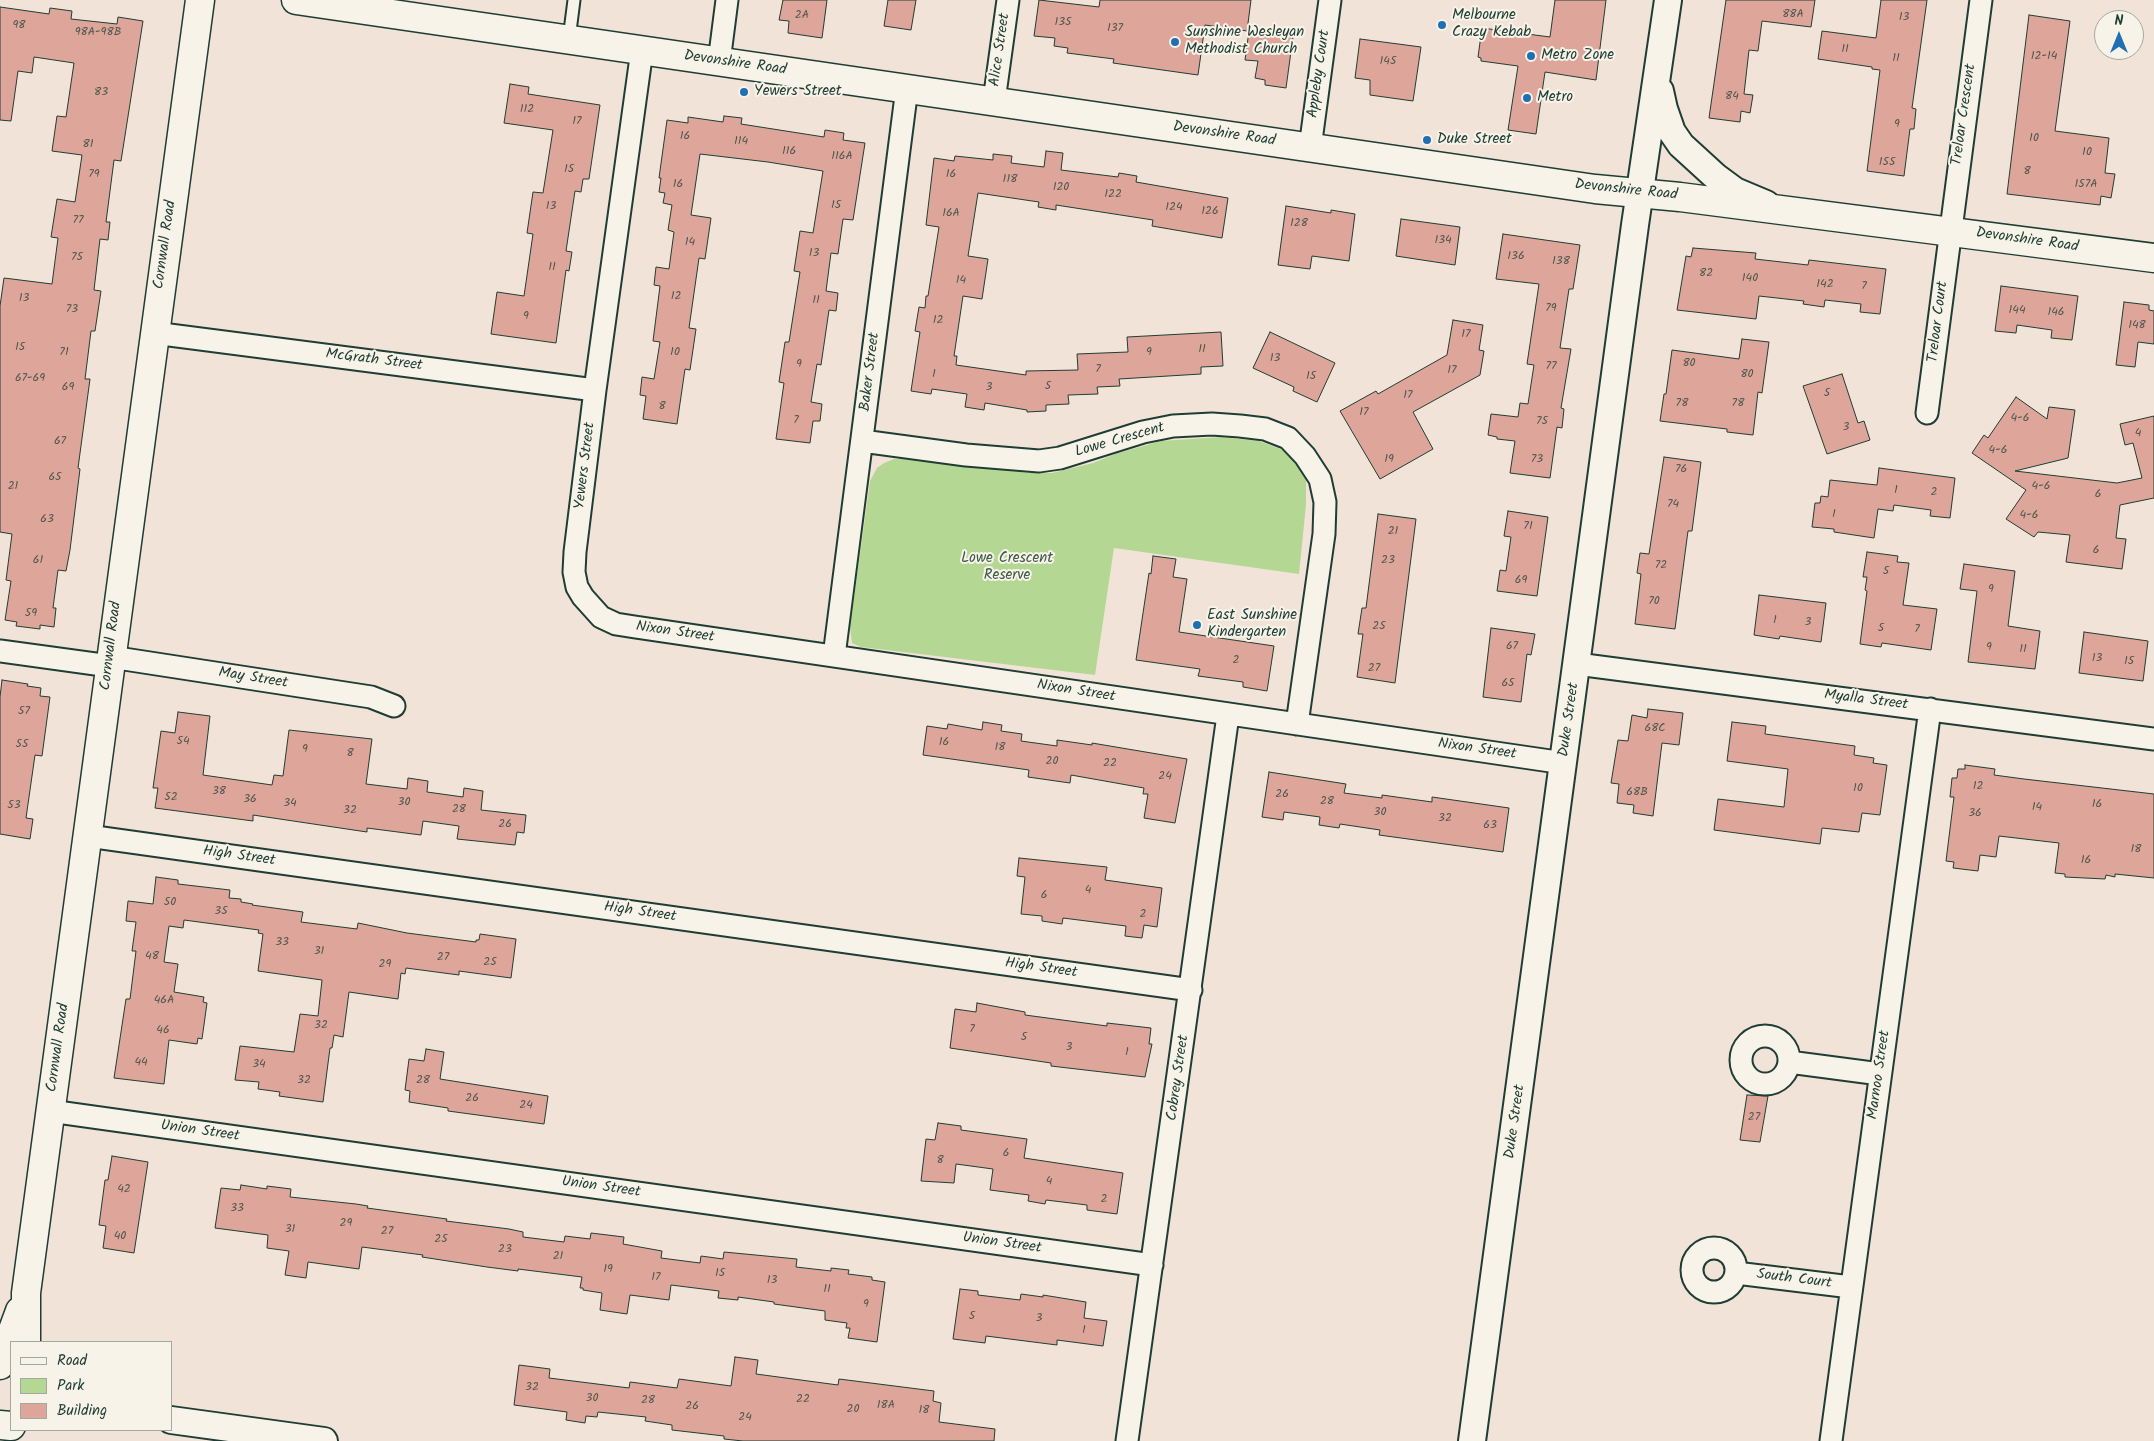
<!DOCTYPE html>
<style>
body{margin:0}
#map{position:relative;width:2154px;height:1441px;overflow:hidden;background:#f2e3d8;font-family:Kalam,sans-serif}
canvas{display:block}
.legend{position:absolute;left:10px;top:1341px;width:162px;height:90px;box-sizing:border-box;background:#f7f3e8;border:1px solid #a1aaa0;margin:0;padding:6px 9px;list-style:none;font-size:15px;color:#1f3d34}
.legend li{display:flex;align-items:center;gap:10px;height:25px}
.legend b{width:25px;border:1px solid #a1aaa0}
.north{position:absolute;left:2094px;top:10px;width:50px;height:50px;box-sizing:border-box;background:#f7f3e8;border:1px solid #a1aaa0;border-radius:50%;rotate:0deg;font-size:14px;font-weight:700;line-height:20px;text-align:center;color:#1f3d34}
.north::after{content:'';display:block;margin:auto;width:18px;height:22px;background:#1f6fb2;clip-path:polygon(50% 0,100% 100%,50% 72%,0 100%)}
</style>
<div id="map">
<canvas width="2154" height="1441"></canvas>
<ul class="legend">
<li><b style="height:6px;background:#f7f3e8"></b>Road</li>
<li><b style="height:14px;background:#b4d893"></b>Park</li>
<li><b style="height:14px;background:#dea59a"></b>Building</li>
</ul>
<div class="north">N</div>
</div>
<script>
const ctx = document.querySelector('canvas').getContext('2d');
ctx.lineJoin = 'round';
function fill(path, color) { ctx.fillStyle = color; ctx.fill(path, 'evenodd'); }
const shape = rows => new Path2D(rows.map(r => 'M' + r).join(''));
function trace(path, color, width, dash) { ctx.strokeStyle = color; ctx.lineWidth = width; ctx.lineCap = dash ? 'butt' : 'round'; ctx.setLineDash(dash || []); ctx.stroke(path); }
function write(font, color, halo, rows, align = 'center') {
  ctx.font = font + ' Kalam,sans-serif'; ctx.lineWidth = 4; ctx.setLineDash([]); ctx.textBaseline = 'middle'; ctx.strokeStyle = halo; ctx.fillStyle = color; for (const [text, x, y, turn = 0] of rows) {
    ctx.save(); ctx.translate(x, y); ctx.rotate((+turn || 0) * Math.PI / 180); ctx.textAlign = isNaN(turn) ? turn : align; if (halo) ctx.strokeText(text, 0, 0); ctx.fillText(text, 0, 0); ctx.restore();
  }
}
fill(shape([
 [1221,437,1259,441,1283,450,1301,465,1306,479,1306,505,1299,574,1114,548,1095,675,861,647,852,643,850,627,870,481,877,468,884,463,894,459,904,459,1030,473,1052,473,1093,463,1115,454,1161,441]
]), '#b4d893');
const building = shape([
 [783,0,827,0,822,38,788,33,789,21,779,20,783,0],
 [888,0,916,0,911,30,884,26,888,0],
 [1039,0,1099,7,1100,0,1251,0,1247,31,1205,25,1198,75,1113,63,1114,59,1067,53,1068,48,1054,46,1055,38,1034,36,1039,0],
 [1555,0,1606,0,1596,80,1545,72,1536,134,1508,130,1518,66,1481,61,1481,58,1478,57,1482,28,1550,37,1555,0],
 [1726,0,1815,0,1811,27,1762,21,1758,51,1749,50,1744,94,1753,95,1750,113,1741,111,1740,122,1709,118,1726,0],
 [1881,0,1927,0,1912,108,1916,109,1914,129,1910,129,1904,176,1867,171,1880,70,1872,69,1872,67,1818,59,1822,31,1876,38,1881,0],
 [0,7,49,14,50,8,72,11,71,19,117,24,118,17,143,21,121,161,114,160,106,222,110,222,108,240,100,239,94,290,101,291,95,331,91,331,85,379,90,379,78,468,80,469,70,550,66,571,58,570,53,608,56,608,54,627,40,625,40,629,16,626,17,622,5,620,11,581,6,580,12,534,0,532,0,306,4,278,52,284,58,238,51,237,57,199,75,202,82,155,52,151,57,116,66,117,74,63,34,57,32,73,18,71,11,121,0,120,0,7],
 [2029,15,2070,21,2055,131,2109,138,2105,173,2115,174,2111,198,2101,196,2100,205,2007,194,2029,15],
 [1249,31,1293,37,1286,88,1265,85,1265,80,1255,78,1258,61,1245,60,1249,31],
 [1360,39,1421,47,1413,101,1370,95,1370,80,1355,78,1360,39],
 [510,84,529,87,528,94,600,105,589,179,583,179,581,192,575,191,566,251,572,252,569,271,566,270,556,343,491,334,497,292,524,296,533,234,527,233,533,192,543,193,553,130,504,123,510,84],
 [724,116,742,118,741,124,824,137,825,130,844,133,843,140,865,143,853,220,843,219,838,254,831,253,826,291,838,293,836,311,829,310,821,365,817,364,811,402,822,404,820,421,813,421,810,443,776,439,784,383,779,382,785,342,789,342,800,272,794,271,800,231,813,233,823,171,768,162,700,154,691,215,711,218,705,259,699,258,689,328,696,329,690,370,685,369,677,424,643,419,646,396,640,395,642,377,654,379,660,342,653,341,660,286,654,285,656,267,669,269,674,232,668,230,672,205,663,203,665,193,659,192,661,178,659,178,667,120,688,123,688,117,723,122,724,116],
 [1046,151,1063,153,1061,170,1118,177,1119,173,1137,176,1136,182,1228,198,1222,238,1152,226,1153,220,1056,205,1056,210,1038,207,1039,202,978,193,968,256,988,259,982,299,963,296,954,356,957,356,956,365,1026,375,1026,371,1078,370,1077,354,1128,352,1127,337,1221,332,1223,366,1201,367,1201,374,1119,379,1120,386,1097,387,1098,394,1068,395,1069,404,1046,405,1046,411,1027,412,1027,410,985,403,984,410,965,407,967,394,932,389,931,394,911,391,920,332,915,331,919,307,925,308,926,296,928,296,939,227,926,225,934,158,954,161,955,156,993,160,993,154,1012,156,1011,163,1044,167,1046,151],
 [1286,206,1331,213,1331,210,1355,214,1349,261,1312,256,1310,269,1278,265,1286,206],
 [1401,219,1460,227,1455,265,1396,256,1401,219],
 [1503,234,1580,245,1573,289,1569,289,1560,348,1571,349,1561,408,1564,409,1562,428,1557,427,1550,478,1510,473,1515,441,1497,439,1497,437,1488,435,1491,414,1518,417,1520,403,1528,404,1534,365,1527,364,1539,284,1496,279,1503,234],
 [1693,248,1756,253,1755,259,1808,265,1809,260,1886,269,1880,314,1860,312,1861,304,1825,300,1824,307,1803,304,1804,301,1759,296,1756,319,1677,310,1686,256,1691,257,1693,248],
 [2001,286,2078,296,2072,340,2051,338,2052,330,2017,325,2016,333,1995,331,2001,286],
 [2124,302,2149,305,2149,310,2154,311,2154,344,2138,342,2135,367,2116,365,2124,302],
 [1453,320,1483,325,1479,350,1484,351,1480,375,1413,412,1433,449,1380,479,1340,411,1376,391,1378,394,1447,355,1453,320],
 [1270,332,1335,363,1317,402,1293,391,1294,387,1253,368,1270,332],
 [1742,339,1769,342,1762,393,1758,392,1753,435,1727,432,1727,429,1660,421,1664,394,1666,394,1672,350,1739,359,1742,339],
 [1842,374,1858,423,1864,421,1870,440,1827,454,1803,386,1842,374],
 [2016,397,2047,419,2049,407,2075,410,2068,458,2015,471,2117,483,2142,478,2133,443,2125,445,2120,424,2154,416,2154,498,2120,505,2116,538,2126,539,2122,569,2066,562,2070,535,2038,532,2034,537,2006,519,2026,490,1972,453,1984,435,1988,438,2016,397],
 [1664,457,1701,462,1692,531,1688,531,1675,629,1635,624,1641,574,1637,573,1640,553,1649,554,1664,457],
 [1879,468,1955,478,1950,518,1930,516,1931,510,1894,505,1893,511,1878,509,1874,538,1834,532,1834,529,1812,527,1815,503,1820,503,1821,496,1828,497,1830,480,1877,485,1879,468],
 [1508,511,1548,517,1537,596,1497,591,1500,570,1506,571,1511,537,1504,536,1508,511],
 [1378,514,1416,519,1395,683,1357,677,1363,634,1358,634,1362,608,1366,608,1378,514],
 [1867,552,1898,556,1897,562,1909,563,1903,605,1937,609,1931,650,1882,643,1881,647,1860,644,1867,591,1865,590,1867,577,1863,577,1867,552],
 [1153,556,1176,559,1173,577,1187,579,1179,632,1274,646,1267,691,1243,687,1243,682,1198,676,1200,669,1136,660,1149,573,1151,574,1153,556],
 [1964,564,2015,571,2008,626,2040,631,2035,669,1968,662,1977,591,1960,589,1964,564],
 [1759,595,1826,603,1821,642,1780,636,1779,639,1754,635,1759,595],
 [1491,628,1535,634,1531,655,1527,654,1521,702,1483,697,1491,628],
 [2084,632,2148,641,2143,681,2079,673,2084,632],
 [2,680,28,684,27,686,41,688,40,696,50,697,42,756,35,755,26,818,33,819,30,839,0,834,0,697,2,680],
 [1648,709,1683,713,1679,745,1662,743,1653,816,1633,813,1634,805,1617,803,1619,784,1611,783,1618,740,1628,741,1632,715,1647,718,1648,709],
 [178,712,210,716,203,775,272,785,274,775,283,776,289,730,372,739,366,784,407,789,408,778,428,781,427,792,463,797,464,788,483,791,481,810,526,815,524,833,517,832,515,845,457,839,459,826,423,821,421,835,367,828,367,832,253,815,253,821,155,808,158,788,153,788,161,731,175,733,178,712],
 [983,722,1002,725,1001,731,1022,734,1021,741,1057,746,1057,740,1092,745,1092,743,1187,759,1175,823,1144,818,1148,794,1143,794,1144,788,1071,775,1070,783,1028,777,1029,770,923,755,927,726,947,729,948,724,982,730,983,722],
 [1732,722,1766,726,1765,734,1855,746,1854,755,1874,758,1873,763,1887,765,1880,815,1862,813,1859,832,1822,828,1820,844,1714,830,1718,799,1784,807,1788,769,1727,761,1732,722],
 [1965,765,1995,769,1994,775,2024,779,2154,794,2154,878,2115,874,2115,877,2106,875,2105,879,2065,877,2065,874,2055,873,2059,843,1999,836,1996,857,1980,855,1978,871,1953,868,1954,862,1946,861,1954,797,1950,797,1952,778,1957,778,1958,769,1965,769,1965,765],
 [1269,772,1346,784,1344,793,1382,798,1382,795,1432,802,1432,797,1509,808,1503,852,1379,835,1380,830,1340,824,1339,828,1319,825,1320,817,1284,812,1283,820,1262,817,1269,772],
 [1019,858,1107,867,1105,880,1162,888,1157,927,1144,925,1142,938,1125,936,1126,926,1063,918,1062,924,1042,921,1042,916,1021,914,1025,877,1017,876,1019,858],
 [156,877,178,880,178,884,230,890,229,898,241,899,241,902,253,904,252,905,303,912,301,922,357,929,358,923,407,933,476,942,476,940,479,940,480,934,516,939,511,978,459,971,459,975,406,968,405,974,401,973,398,999,349,992,343,1037,334,1035,332,1048,330,1048,323,1102,279,1096,280,1092,258,1089,259,1082,235,1080,240,1046,294,1052,300,1014,318,1016,322,980,258,971,263,934,258,933,259,930,184,920,183,928,169,926,164,962,178,964,174,992,204,997,203,1002,207,1003,202,1039,198,1038,197,1044,169,1040,164,1084,114,1078,126,999,130,999,136,951,132,951,136,922,126,921,128,901,153,904,156,877],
 [977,1003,1025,1012,1025,1015,1107,1026,1107,1023,1151,1028,1149,1044,1152,1044,1145,1077,1051,1066,1051,1063,950,1048,955,1009,976,1012,977,1003],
 [426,1049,444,1052,440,1079,548,1096,544,1124,448,1111,448,1108,409,1102,410,1091,405,1090,409,1059,424,1061,426,1049],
 [1747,1095,1768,1096,1760,1142,1740,1140,1747,1095],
 [938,1123,961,1126,961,1130,1027,1139,1024,1158,1123,1173,1117,1214,1087,1210,1087,1205,1046,1200,1045,1204,1028,1201,1029,1195,990,1190,993,1169,956,1164,954,1183,921,1181,926,1139,935,1140,938,1123],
 [112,1156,148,1162,134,1253,103,1248,106,1226,99,1225,105,1180,108,1180,112,1156],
 [241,1185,267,1189,267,1186,291,1189,290,1197,356,1204,368,1206,367,1208,447,1219,446,1221,509,1229,523,1232,523,1237,564,1242,565,1236,590,1239,591,1233,624,1237,623,1244,662,1251,661,1258,700,1263,701,1256,723,1259,724,1252,797,1259,796,1267,831,1271,831,1268,849,1270,848,1274,872,1277,872,1280,885,1282,877,1342,848,1338,850,1328,846,1328,847,1323,825,1320,825,1311,774,1304,774,1302,738,1297,738,1300,718,1298,719,1291,671,1285,669,1300,630,1295,627,1314,600,1310,602,1293,583,1290,583,1288,580,1288,582,1277,518,1269,518,1271,487,1267,422,1257,423,1255,362,1247,359,1269,308,1262,306,1278,285,1275,289,1251,267,1248,268,1235,215,1228,221,1188,240,1190,241,1185],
 [960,1289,978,1291,978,1295,1020,1300,1021,1294,1043,1297,1043,1295,1086,1302,1084,1318,1107,1321,1103,1346,1057,1340,1057,1345,986,1336,985,1343,953,1339,960,1289],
 [735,1357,758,1360,756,1374,838,1385,839,1379,934,1391,933,1401,941,1403,939,1422,995,1429,994,1441,743,1441,724,1439,724,1436,672,1430,672,1425,645,1421,646,1417,598,1412,597,1417,586,1416,585,1423,566,1420,567,1412,514,1405,519,1365,550,1369,549,1378,629,1388,630,1382,677,1388,679,1379,731,1386,735,1357]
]);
fill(building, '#dea59a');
trace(building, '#1f3d34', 1);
const service = shape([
 [569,39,574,0]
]);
const minor = shape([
 [642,50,595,390,575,552,574,572,577,587,583,597,601,617,616,624,635,627,1564,763],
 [719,62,727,0],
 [994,101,1008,0],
 [1310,148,1330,0],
 [154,333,595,390],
 [1927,413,1981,0],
 [862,441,966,455,1039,461,1060,458,1143,432,1173,426,1212,424,1240,426,1265,429,1288,438,1305,456,1320,479,1325,502,1324,534,1297,724],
 [0,651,110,666],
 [834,656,907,88],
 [111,657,371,697,394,706],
 [1577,664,2154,739],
 [88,836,1191,990],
 '1741 1060a24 24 0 1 1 48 0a24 24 0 1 1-48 0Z',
 [1789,1062,1880,1074],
 [50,1111,1152,1265],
 '1692 1270a22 22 0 1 1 44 0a22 22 0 1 1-44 0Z',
 [1736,1273,1851,1287],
 [1127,1441,1228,715],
 [1831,1441,1930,709]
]);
const tertiary = shape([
 [1660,91,1664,109,1672,132,1681,145,1716,177,1735,191,1766,204],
 [171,1420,324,1441],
 [1472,1441,1635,225,1668,0]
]);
const secondary = shape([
 [296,0,1595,189,1680,197,2154,258],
 [26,1342,26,1293,200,0],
 [0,1365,20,1311],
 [0,1425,11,1426]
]);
trace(service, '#1f3d34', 15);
trace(minor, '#1f3d34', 25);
trace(tertiary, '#1f3d34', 30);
trace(secondary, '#1f3d34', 31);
trace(service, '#f7f3e8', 11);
trace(minor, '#f7f3e8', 21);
trace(tertiary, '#f7f3e8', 26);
trace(secondary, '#f7f3e8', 28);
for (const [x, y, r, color] of [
 [1442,25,5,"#1f6fb2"],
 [1175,42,5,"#1f6fb2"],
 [1531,56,5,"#1f6fb2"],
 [744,92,5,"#1f6fb2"],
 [1527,98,5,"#1f6fb2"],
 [1427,140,5,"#1f6fb2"],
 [1197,625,5,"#1f6fb2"]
]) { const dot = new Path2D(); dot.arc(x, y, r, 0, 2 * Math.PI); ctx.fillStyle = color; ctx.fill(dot); trace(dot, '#f7f3e8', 2); }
write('12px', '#4f574e', null, [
 ["88A",1793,15],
 ["2A",802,16],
 ["13",1904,18],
 ["135",1063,23],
 ["98",19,26],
 ["137",1115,29],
 ["98A-98B",98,33],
 ["11",1845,50],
 ["12-14",2044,57],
 ["11",1896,59],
 ["145",1388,62],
 ["83",101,93],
 ["84",1732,97],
 ["112",527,110],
 ["17",577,122],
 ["9",1897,125],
 ["16",685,137],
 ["10",2034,139],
 ["114",741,142],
 ["81",88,145],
 ["116",789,152],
 ["10",2087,153],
 ["116A",842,157],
 ["155",1887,163],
 ["15",569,170],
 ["8",2027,172],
 ["79",94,175],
 ["16",951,175],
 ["118",1010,180],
 ["16",678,185],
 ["157A",2086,185],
 ["120",1061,188],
 ["122",1113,195],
 ["15",836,206],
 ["13",551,207],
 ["124",1174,208],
 ["126",1210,212],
 ["16A",951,214],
 ["77",78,221],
 ["128",1299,224],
 ["134",1443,241],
 ["14",690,243],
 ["13",814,254],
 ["136",1516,257],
 ["75",77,258],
 ["138",1561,262],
 ["11",552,268],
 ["82",1706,274],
 ["140",1750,279],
 ["14",961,281],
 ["142",1825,285],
 ["7",1864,287],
 ["12",676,297],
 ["13",24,299],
 ["11",816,301],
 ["79",1551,309],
 ["73",72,310],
 ["144",2017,311],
 ["146",2056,313],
 ["9",526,317],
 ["12",938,321],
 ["148",2137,326],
 ["17",1466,335],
 ["15",20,348],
 ["11",1202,350],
 ["71",64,353],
 ["10",675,353],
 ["9",1149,353],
 ["13",1275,359],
 ["80",1689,364],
 ["9",799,365],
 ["77",1551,367],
 ["7",1098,370],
 ["17",1452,371],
 ["1",934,375],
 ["80",1747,375],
 ["15",1311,377],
 ["67-69",30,379],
 ["5",1048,387],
 ["69",68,388],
 ["3",989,388],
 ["5",1827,394],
 ["17",1408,396],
 ["78",1682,404],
 ["78",1738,404],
 ["8",662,407],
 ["17",1364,413],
 ["4-6",2020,419],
 ["7",796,421],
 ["75",1542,422],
 ["3",1846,428],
 ["4",2138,434],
 ["67",60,442],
 ["4-6",1998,451],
 ["19",1389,460],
 ["73",1537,460],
 ["76",1681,470],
 ["65",55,478],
 ["21",13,487],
 ["4-6",2041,487],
 ["1",1896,491],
 ["2",1934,493],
 ["6",2098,495],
 ["74",1673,505],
 ["1",1834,515],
 ["4-6",2029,516],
 ["63",47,520],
 ["71",1528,527],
 ["21",1393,532],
 ["6",2096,551],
 ["61",38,561],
 ["23",1388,561],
 ["72",1661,566],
 ["5",1886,572],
 ["69",1521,581],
 ["9",1991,590],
 ["70",1654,602],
 ["59",31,614],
 ["1",1775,621],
 ["3",1808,623],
 ["25",1379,627],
 ["5",1881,629],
 ["7",1917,630],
 ["67",1512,647],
 ["9",1989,648],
 ["11",2023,650],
 ["13",2097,659],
 ["2",1236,661],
 ["15",2129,662],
 ["27",1374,669],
 ["65",1508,684],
 ["57",24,712],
 ["68C",1655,729],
 ["54",183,742],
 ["16",944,743],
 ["55",22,745],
 ["18",1000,748],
 ["9",305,750],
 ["8",350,754],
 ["20",1052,762],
 ["22",1110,764],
 ["24",1165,777],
 ["12",1978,787],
 ["10",1858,789],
 ["38",219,792],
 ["68B",1637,793],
 ["26",1282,795],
 ["52",171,798],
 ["36",250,800],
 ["28",1327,802],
 ["30",404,803],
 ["34",290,804],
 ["16",2097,805],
 ["53",14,806],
 ["14",2037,808],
 ["28",459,810],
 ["32",350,811],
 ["30",1380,813],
 ["36",1975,814],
 ["32",1445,819],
 ["26",505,825],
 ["63",1490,826],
 ["18",2136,850],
 ["16",2086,861],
 ["4",1088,891],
 ["6",1044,896],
 ["50",170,903],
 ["35",221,912],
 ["2",1143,915],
 ["33",282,943],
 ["31",319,952],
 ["48",152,957],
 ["27",443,958],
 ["25",490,963],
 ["29",385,965],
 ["46A",164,1001],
 ["32",321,1026],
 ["7",972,1030],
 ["46",163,1031],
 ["5",1024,1038],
 ["3",1069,1048],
 ["1",1127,1053],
 ["44",141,1063],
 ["34",259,1065],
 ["32",304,1081],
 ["28",423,1081],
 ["26",472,1099],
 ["24",526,1106],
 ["27",1754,1118],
 ["6",1006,1154],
 ["8",940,1161],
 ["4",1049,1182],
 ["42",124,1190],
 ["2",1104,1200],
 ["33",237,1209],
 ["29",346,1224],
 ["31",290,1230],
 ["27",387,1232],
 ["40",120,1237],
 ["25",441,1240],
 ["23",505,1250],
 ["21",558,1257],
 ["19",608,1270],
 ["15",720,1274],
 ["17",656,1278],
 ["13",772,1281],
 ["11",827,1290],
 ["9",866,1305],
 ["5",972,1317],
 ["3",1039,1319],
 ["1",1084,1331],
 ["32",532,1388],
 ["30",592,1399],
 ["22",803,1400],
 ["28",648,1401],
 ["18A",886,1406],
 ["26",692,1407],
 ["20",853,1410],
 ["18",924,1411],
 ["24",745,1418]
]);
write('15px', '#1f3d34', '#f7f3e8', [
 ["Melbourne",1452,16],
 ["Crazy Kebab",1452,33],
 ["Sunshine Wesleyan",1185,33],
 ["Methodist Church",1185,50],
 ["Metro Zone",1541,56],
 ["Yewers Street",754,92],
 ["Metro",1537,98],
 ["Duke Street",1437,140],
 ["East Sunshine",1207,616],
 ["Kindergarten",1207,633]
], 'left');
write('15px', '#1f3d34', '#f7f3e8', [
 ["Alice Street",1001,50,-82],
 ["Devonshire Road",735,64,8],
 ["Appleby Court",1320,74,-82],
 ["Treloar Crescent",1965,115,-82],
 ["Devonshire Road",1224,135,8],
 ["Devonshire Road",1626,191,6],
 ["Devonshire Road",2027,241,8],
 ["Cornwall Road",166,245,-82],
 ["Treloar Court",1939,322,-83],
 ["McGrath Street",374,361,7],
 ["Baker Street",871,372,-83],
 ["Lowe Crescent",1120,441,-16],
 ["Yewers Street",586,466,-83],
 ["Nixon Street",675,633,8],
 ["Cornwall Road",112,646,-83],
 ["May Street",253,679,9],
 ["Nixon Street",1076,692,9],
 ["Myalla Street",1866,701,7],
 ["Duke Street",1570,720,-82],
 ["Nixon Street",1477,750,8],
 ["High Street",239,857,8],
 ["High Street",640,913,8],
 ["High Street",1041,969,8],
 ["Cornwall Road",59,1048,-82],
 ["Marnoo Street",1880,1075,-82],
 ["Cobrey Street",1179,1078,-82],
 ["Duke Street",1516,1122,-82],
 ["Union Street",200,1132,8],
 ["Union Street",601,1188,8],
 ["Union Street",1002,1244,8],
 ["South Court",1794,1280,7]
]);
write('15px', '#3d5c47', '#f7f3e8', [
 ["Lowe Crescent",1007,559],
 ["Reserve",1007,576]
]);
</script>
